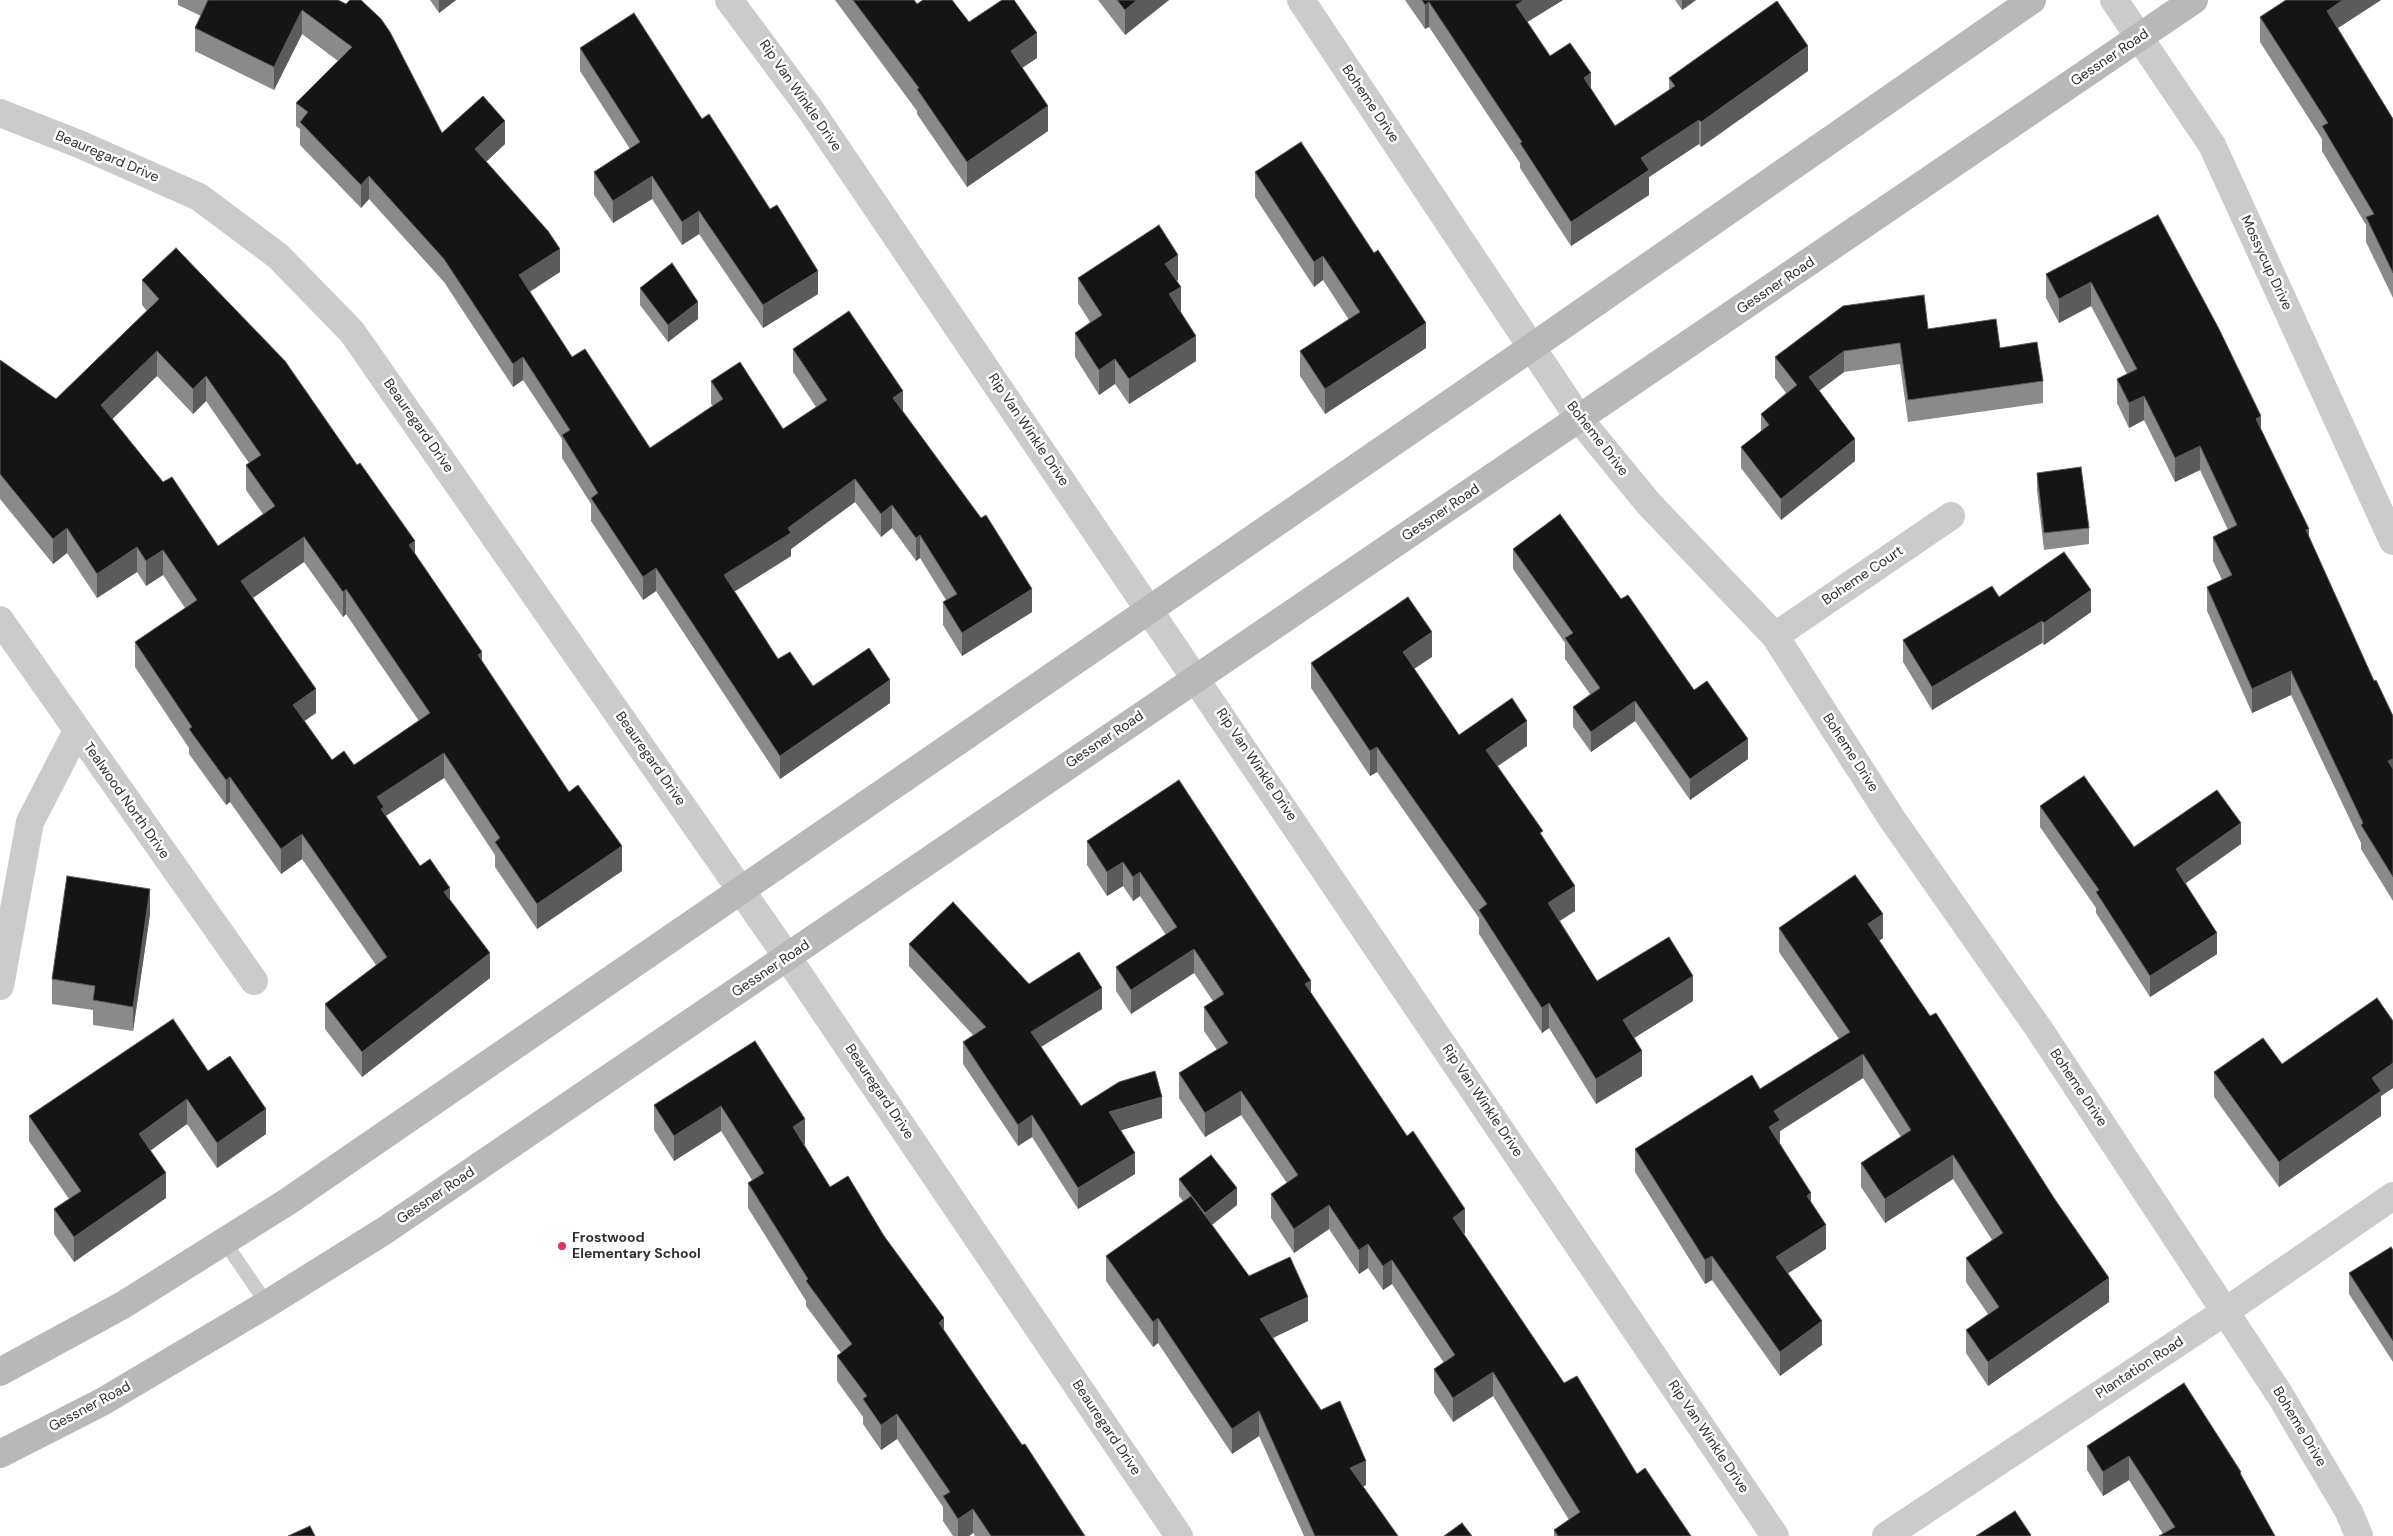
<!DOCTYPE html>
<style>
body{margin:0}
canvas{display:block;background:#fff}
</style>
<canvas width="2393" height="1536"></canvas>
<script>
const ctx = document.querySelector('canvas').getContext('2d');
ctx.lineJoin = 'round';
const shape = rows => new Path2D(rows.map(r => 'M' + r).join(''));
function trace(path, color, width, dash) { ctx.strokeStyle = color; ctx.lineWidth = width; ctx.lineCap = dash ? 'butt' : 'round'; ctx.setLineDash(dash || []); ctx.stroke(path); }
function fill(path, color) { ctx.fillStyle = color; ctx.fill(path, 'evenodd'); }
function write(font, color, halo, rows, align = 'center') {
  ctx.font = font + ' "DM Sans",sans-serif'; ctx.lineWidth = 5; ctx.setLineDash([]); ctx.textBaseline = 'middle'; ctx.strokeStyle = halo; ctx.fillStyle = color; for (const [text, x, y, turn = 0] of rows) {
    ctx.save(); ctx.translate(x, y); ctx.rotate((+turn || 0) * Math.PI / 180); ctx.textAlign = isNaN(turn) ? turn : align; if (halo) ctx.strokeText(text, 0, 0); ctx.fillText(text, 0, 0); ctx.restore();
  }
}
trace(shape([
 [224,1241,267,1304]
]), '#cbcbcb', 14);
trace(shape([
 [729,0,810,109,1775,1536],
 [1301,0,1580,420,1649,504,1775,636,1892,819,2039,1029,2280,1395,2349,1512,2359,1536],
 [2114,0,2212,145,2393,541],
 [0,113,79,144,199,197,278,256,352,332,788,958,1179,1536],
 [0,620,254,981],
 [1775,636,1951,516],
 [0,986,30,822,77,731],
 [1886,1536,2226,1311,2393,1196]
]), '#cbcbcb', 28);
trace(shape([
 [0,1372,123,1305,287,1202,1532,347,2032,0],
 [0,1454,102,1402,267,1304,384,1231,2194,0]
]), '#b8b8b8', 28);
fill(shape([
 [178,0,338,0,442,133,505,144,486,162,560,272,530,292,572,357,650,448,713,406,711,404,711,381,783,429,816,407,793,372,793,349,903,412,1032,612,962,656,943,625,943,602,946,600,920,558,916,561,892,528,881,537,855,502,791,549,791,556,734,592,778,659,813,686,890,703,780,779,656,591,643,600,591,521,591,504,562,458,562,439,523,380,513,387,444,282,369,199,361,208,300,145,300,129,296,126,296,103,338,61,302,34,274,90,195,51,195,28,201,16,178,5],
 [430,0,456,0,439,13],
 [835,0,914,0,917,4,969,22,1037,58,1022,68,1048,131,967,187,917,114,917,111],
 [1098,0,1169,0,1125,35],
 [1405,0,1563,0,1527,22,1550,56,1591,89,1615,126,1669,90,1669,78,1808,71,1701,147,1699,144,1649,177,1649,195,1571,246,1520,168,1520,163,1429,27,1425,29],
 [1675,0,1696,0,1682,10],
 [2381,0,2338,28,2393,119,2393,298,2366,242,2366,225,2322,151,2322,139,2260,42,2260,17],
 [580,48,702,119,818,294,763,328,699,234,682,245,652,199,613,223,594,195,594,172,630,149,580,71],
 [1255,172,1426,348,1325,414,1300,376,1300,351,1349,320,1323,280,1314,287,1255,197],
 [2158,215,2261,431,2374,681,2393,716,2393,901,2361,849,2361,843,2291,695,2252,713,2207,611,2207,587,2222,580,2213,561,2213,537,2228,530,2200,470,2175,482,2144,420,2129,428,2117,403,2117,379,2127,374,2091,306,2059,323,2046,298,2046,274],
 [1078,278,1178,280,1177,281,1181,312,1196,361,1129,404,1115,384,1099,395,1075,357,1075,333,1090,322,1078,303],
 [142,280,415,554,482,662,622,871,537,929,495,867,495,855,444,778,386,816,420,866,450,901,490,978,362,1077,325,1029,325,1004,376,965,302,859,281,874,230,802,226,805,189,754,189,748,135,667,135,642,185,608,163,575,146,586,137,572,97,598,67,553,53,564,0,499,0,360,56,399,147,311,142,305],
 [157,376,193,414,206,401,249,463,246,465,246,490,263,514,218,546,163,482,112,419],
 [304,562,343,617,346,614,419,721,354,765,332,760,304,721,316,713,253,598],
 [640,288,698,319,668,342,640,305],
 [1928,329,2000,348,2043,381,2043,403,1908,422,1900,364,1844,372,1819,391,1855,461,1781,520,1741,468,1741,447,1761,431,1761,414,1786,393,1775,378,1775,357],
 [2037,473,2089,528,2089,544,2044,550,2037,490],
 [1513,549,1621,599,1748,759,1690,800,1635,721,1591,752,1573,727,1573,707,1590,694,1565,659,1565,643,1513,569],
 [1999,597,2091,612,2044,645,2042,643,1932,710,1903,662,1903,640],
 [1432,657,1414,669,1459,735,1527,746,1498,766,1543,837,1575,911,1560,921,1597,981,1693,1001,1634,1038,1642,1076,1596,1104,1549,1028,1542,1033,1479,934,1479,918,1377,772,1370,776,1311,688,1311,663],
 [1179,780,1311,993,1465,1233,1464,1235,1564,1383,1637,1474,1691,1536,1554,1536,1554,1530,1569,1520,1493,1396,1453,1422,1434,1393,1434,1369,1444,1363,1392,1284,1383,1290,1368,1268,1359,1274,1329,1229,1294,1253,1271,1218,1271,1194,1287,1183,1241,1115,1205,1137,1179,1098,1179,1073,1217,1050,1204,1031,1204,1007,1213,1001,1194,973,1131,1014,1116,991,1116,967,1166,935,1140,896,1133,901,1123,886,1107,896,1087,865,1087,841],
 [2040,806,2134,847,2241,844,2186,883,2217,954,2150,997,2096,913,2096,908,2040,827],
 [150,914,133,1031,93,1025,93,1010,52,1004,52,979],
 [1779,928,1883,938,1879,941,2109,1302,1988,1386,1966,1353,1966,1330,1988,1314,1966,1282,1966,1258,1992,1240,1953,1179,1885,1223,1861,1187,1861,1163,1901,1137,1863,1078,1780,1131,1780,1143,1811,1203,1826,1249,1788,1273,1822,1345,1780,1376,1712,1280,1705,1284,1635,1172,1635,1149,1760,1089,1839,1039,1779,952],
 [909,944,1029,984,1102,1009,1041,1047,1081,1106,1162,1118,1121,1130,1135,1174,1078,1209,1032,1137,1018,1146,963,1064,963,1042,973,1035,909,966],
 [2393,1021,2393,1088,2381,1096,2381,1116,2279,1187,2214,1097,2214,1072,2282,1064],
 [755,1041,805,1144,804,1145,830,1187,884,1236,944,1331,1085,1536,975,1536,973,1533,969,1536,953,1536,943,1521,943,1507,897,1439,881,1450,863,1424,863,1417,837,1381,837,1356,841,1353,806,1306,806,1301,748,1208,748,1183,752,1180,721,1131,674,1161,654,1130,654,1105],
 [208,1071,266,1134,217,1168,187,1124,150,1150,166,1198,74,1262,54,1234,54,1209,69,1199,29,1141,29,1116],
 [1179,1179,1237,1205,1212,1225,1249,1276,1308,1321,1273,1338,1366,1485,1363,1487,1398,1536,1304,1536,1259,1436,1232,1454,1158,1343,1153,1347,1106,1281,1106,1256,1183,1201,1179,1196],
 [2393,1250,2393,1362,2349,1294,2349,1273],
 [2087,1446,2241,1476,2275,1536,2163,1534,2129,1480,2103,1496,2087,1470]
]), '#8a8a8a');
fill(shape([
 [439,0,456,0,439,13],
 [1137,0,1169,0,1125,35,1125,10],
 [1524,0,1563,0,1516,29,1516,5],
 [1682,0,1696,0,1682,10],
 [2343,0,2381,0,2327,35,2327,11],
 [1429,2,1429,27,1425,29,1425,5],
 [302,10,302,34,274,90,274,67],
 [1037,33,1037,58,1011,75,1011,51],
 [1808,46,1808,71,1701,147,1701,122],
 [1591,73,1591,98,1584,78],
 [1048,106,1048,131,967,187,967,162],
 [1699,120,1699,144,1649,177,1649,195,1571,246,1571,222,1641,158],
 [505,121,505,144,475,172,475,149],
 [369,176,369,199,361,208,361,185],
 [652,176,652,199,613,223,613,201],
 [699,211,699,234,682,245,682,222],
 [560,249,560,272,519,298,519,275],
 [1178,255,1178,280,1165,288,1165,264],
 [1323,256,1323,280,1314,287,1314,262],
 [818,271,818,294,763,328,763,305],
 [2091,282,2091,306,2059,323,2059,299],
 [1181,287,1181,312,1169,294],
 [698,302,698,319,668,342,668,325],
 [1426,323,1426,348,1325,414,1325,389],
 [1196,336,1196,361,1129,404,1129,379],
 [157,351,157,376,101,430,101,405],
 [1844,351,1844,372,1809,398,1809,377],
 [523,357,523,380,513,387,513,364],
 [1115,359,1115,384,1099,395,1099,370],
 [206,376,206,401,193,414,193,389],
 [903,391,903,414,893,398],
 [2144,396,2144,420,2129,428,2129,403],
 [2261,416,2261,440,2256,419],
 [1855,439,1855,461,1781,520,1781,499],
 [2200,446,2200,470,2175,482,2175,458],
 [855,479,855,502,791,549,791,556,724,598,724,575],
 [892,505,892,528,881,537,881,514],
 [67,528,67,553,53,564,53,539],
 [2309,529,2309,553,2306,530],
 [920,535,920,558,916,561,916,538],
 [304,537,304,562,241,606,241,581],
 [415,541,415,565,409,545],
 [137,547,137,572,97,598,97,574],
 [163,550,163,575,146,586,146,561],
 [656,568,656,591,643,600,643,577],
 [346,589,346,614,343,617,343,592],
 [1032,589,1032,612,962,656,962,633],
 [2091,590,2091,612,2044,645,2044,623],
 [2042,621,2042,643,1932,710,1932,687],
 [1432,632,1432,657,1403,676,1403,652],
 [482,652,482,677,478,655],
 [2291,671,2291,695,2252,713,2252,689],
 [890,680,890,703,780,779,780,756],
 [316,689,316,713,293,729,293,705],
 [1635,701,1635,721,1591,752,1591,732],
 [1527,721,1527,746,1486,774,1486,750],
 [1748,739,1748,759,1690,800,1690,779],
 [1377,747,1377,772,1370,776,1370,751],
 [444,753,444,778,384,817,377,797],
 [2393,759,2393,783,2388,761],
 [230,777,230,802,226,805,226,780],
 [2241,823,2241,844,2176,890,2176,869],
 [302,834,302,859,281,874,281,849],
 [622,846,622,871,537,929,537,904],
 [1123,862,1123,886,1107,896,1107,872],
 [1140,872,1140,896,1133,901,1133,877],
 [1575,886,1575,911,1548,928,1548,903],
 [450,888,450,913,444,892],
 [150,889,150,914,133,1031,133,1007],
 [1883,914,1883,938,1868,948,1868,924],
 [2217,933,2217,954,2150,997,2150,976],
 [1194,949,1194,973,1131,1014,1131,990],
 [490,953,490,978,362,1077,362,1052],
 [1693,976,1693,1001,1623,1045,1623,1020],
 [1311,981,1311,1005,1305,984],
 [1102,988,1102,1009,1031,1053,1031,1032],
 [1549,1003,1549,1028,1542,1033,1542,1008],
 [1642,1051,1642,1076,1596,1104,1596,1079],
 [1863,1054,1863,1078,1780,1131,1780,1144,1769,1127,1774,1111],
 [2393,1063,2393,1088,2381,1096,2381,1116,2279,1187,2279,1162,2372,1078],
 [1241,1091,1241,1115,1205,1137,1205,1113],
 [1162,1097,1162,1118,1109,1134,1109,1112],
 [187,1099,187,1124,139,1159,139,1134],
 [721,1106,721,1131,674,1161,674,1136],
 [266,1109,266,1134,217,1168,217,1143],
 [1032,1115,1032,1137,1018,1146,1018,1125],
 [805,1119,805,1144,793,1152,793,1127],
 [1135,1153,1135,1174,1078,1209,1078,1188],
 [1953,1155,1953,1179,1885,1223,1885,1199],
 [166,1173,166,1198,74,1262,74,1237],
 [1237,1188,1237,1205,1205,1230,1205,1213],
 [1811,1193,1811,1216,1807,1196],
 [1329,1205,1329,1229,1294,1253,1294,1229],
 [1465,1209,1465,1233,1453,1242,1453,1218],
 [1826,1225,1826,1249,1776,1281,1776,1257],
 [1368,1244,1368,1268,1359,1274,1359,1250],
 [1712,1256,1712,1280,1705,1284,1705,1260],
 [1392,1260,1392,1284,1383,1290,1383,1266],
 [2109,1278,2109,1302,1988,1386,1988,1362],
 [1308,1297,1308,1321,1260,1344,1260,1319],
 [944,1318,944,1343,939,1323],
 [1158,1318,1158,1343,1153,1347,1153,1322],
 [1822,1321,1822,1345,1780,1376,1780,1352],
 [1493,1372,1493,1396,1453,1422,1453,1398],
 [1259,1411,1259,1436,1232,1454,1232,1429],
 [897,1414,897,1439,881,1450,881,1425],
 [2129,1456,2129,1480,2103,1496,2103,1472],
 [1366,1461,1366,1485,1350,1492,1350,1468],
 [973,1509,973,1533,969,1536,958,1536,958,1519]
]), '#5b5b5b');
const building = shape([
 [208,0,338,0,346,4,350,0,361,0,381,19,390,32,442,133,483,96,505,121,475,149,548,231,560,249,519,275,572,357,585,349,650,448,723,399,711,381,740,362,783,429,827,400,793,349,849,311,903,391,893,398,981,518,986,515,1032,589,962,633,943,602,957,594,920,535,916,538,892,505,881,514,855,479,788,528,791,533,724,575,778,659,790,652,813,686,869,648,890,680,780,756,656,568,643,577,591,498,598,493,562,435,570,430,523,357,513,364,444,259,369,176,361,185,300,122,308,112,296,103,352,47,302,10,274,67,195,28,208,0],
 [853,0,914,0,917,4,923,0,952,0,969,22,1002,0,1014,0,1037,33,1011,51,1048,106,967,162,917,89,919,88,853,0],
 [1117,0,1137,0,1125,10,1117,0],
 [1422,0,1524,0,1516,5,1550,56,1570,43,1591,73,1584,78,1615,126,1675,86,1669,78,1777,1,1808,46,1701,122,1699,120,1641,158,1649,170,1571,222,1520,143,1522,142,1429,2,1425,5,1422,0],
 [2286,0,2343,0,2327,11,2393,119,2393,273,2366,217,2374,214,2322,126,2328,123,2260,17,2286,0],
 [634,13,702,119,709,114,770,209,777,205,818,271,763,305,699,211,682,222,652,176,613,201,594,172,640,142,580,48,634,13],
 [1301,142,1374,253,1378,250,1426,323,1325,389,1300,351,1360,312,1323,256,1314,262,1255,172,1301,142],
 [2158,215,2219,329,2261,416,2256,419,2309,529,2306,530,2374,681,2376,680,2393,716,2393,759,2388,761,2393,769,2393,877,2361,825,2363,823,2291,671,2252,689,2207,587,2232,575,2213,537,2237,525,2200,446,2175,458,2144,396,2129,403,2117,379,2137,369,2091,282,2059,299,2046,274,2158,215],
 [1159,225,1178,255,1165,264,1181,287,1169,294,1196,336,1129,379,1115,359,1099,370,1075,333,1102,315,1078,278,1159,225],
 [176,248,285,361,357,465,360,463,415,541,409,545,482,652,478,655,569,792,578,785,622,846,537,904,495,842,500,838,444,753,377,797,384,807,381,809,420,866,430,859,450,888,444,892,490,953,362,1052,325,1004,387,957,302,834,281,849,230,777,226,780,189,729,192,727,135,642,197,600,163,550,146,561,137,547,97,574,67,528,53,539,0,474,0,360,56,399,159,299,142,280,176,248],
 [157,351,193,389,206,376,261,455,246,465,275,506,218,546,172,477,163,482,101,405,157,351],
 [304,537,343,592,346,589,430,713,354,765,344,751,332,760,293,705,316,689,241,581,304,537],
 [672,263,698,302,668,325,640,288,672,263],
 [1924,295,1928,329,1996,319,2000,348,2037,342,2043,381,1908,400,1900,343,1844,351,1809,377,1855,439,1781,499,1741,447,1769,425,1761,414,1797,385,1775,357,1843,306,1924,295],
 [2081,467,2089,528,2044,533,2037,473,2081,467],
 [1560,514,1621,599,1628,595,1694,690,1707,681,1748,739,1690,779,1635,701,1591,732,1573,707,1600,688,1565,638,1573,633,1513,549,1560,514],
 [2064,552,2091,590,2044,623,2042,621,1932,687,1903,640,1992,586,1999,597,2064,552],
 [1408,597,1432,632,1403,652,1459,735,1512,698,1527,721,1486,750,1543,831,1540,833,1575,886,1548,903,1597,981,1669,937,1693,976,1623,1020,1642,1051,1596,1079,1549,1003,1542,1008,1479,910,1487,904,1377,747,1370,751,1311,663,1408,597],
 [2084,776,2134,847,2217,790,2241,823,2176,869,2217,933,2150,976,2096,892,2099,890,2040,806,2084,776],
 [1179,780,1311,981,1305,984,1407,1136,1413,1131,1465,1209,1453,1218,1564,1383,1577,1376,1637,1474,1645,1468,1691,1536,1558,1536,1554,1530,1580,1512,1493,1372,1453,1398,1434,1369,1455,1355,1392,1260,1383,1266,1368,1244,1359,1250,1329,1205,1294,1229,1271,1194,1298,1175,1241,1091,1205,1113,1179,1073,1228,1043,1204,1007,1224,994,1194,949,1131,990,1116,967,1177,927,1140,872,1133,877,1123,862,1107,872,1087,841,1179,780],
 [1855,875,1883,914,1868,924,1930,1016,1936,1013,2054,1198,2109,1278,1988,1362,1966,1330,1999,1307,1966,1258,2003,1233,1953,1155,1885,1199,1861,1163,1911,1130,1863,1054,1774,1111,1780,1120,1769,1127,1811,1193,1807,1196,1826,1225,1776,1257,1822,1321,1780,1352,1712,1256,1705,1260,1635,1149,1752,1075,1760,1089,1850,1032,1779,928,1855,875],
 [67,876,150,889,133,1007,93,1000,95,986,52,979,67,876],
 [953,902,1029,984,1079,952,1102,988,1031,1032,1081,1106,1119,1082,1155,1071,1162,1097,1109,1112,1135,1153,1078,1188,1032,1115,1018,1125,963,1042,986,1027,909,944,953,902],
 [2377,998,2393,1021,2393,1063,2372,1078,2381,1091,2279,1162,2214,1072,2263,1038,2282,1064,2377,998],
 [173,1019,208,1071,230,1056,266,1109,217,1143,187,1099,139,1134,166,1173,74,1237,54,1209,81,1191,29,1116,173,1019],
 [755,1041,805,1119,793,1127,830,1187,848,1176,884,1236,944,1318,939,1323,1022,1445,1025,1444,1085,1536,991,1536,973,1509,958,1519,943,1496,950,1492,897,1414,881,1425,863,1399,867,1396,837,1356,852,1344,806,1281,808,1279,748,1183,764,1173,721,1106,674,1136,654,1105,755,1041],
 [1211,1155,1237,1188,1205,1213,1179,1179,1211,1155],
 [1191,1196,1249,1276,1290,1257,1308,1297,1260,1319,1321,1410,1340,1401,1366,1461,1350,1468,1398,1536,1315,1536,1259,1411,1232,1429,1158,1318,1153,1322,1106,1256,1191,1196],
 [2391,1247,2393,1250,2393,1341,2349,1273,2391,1247],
 [2184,1383,2241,1472,2240,1473,2275,1536,2159,1536,2175,1527,2129,1456,2103,1472,2087,1446,2184,1383],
 [2015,1511,2031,1535,2030,1536,1976,1536,2015,1511],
 [1462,1523,1472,1536,1444,1536,1462,1523],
 [310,1526,315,1536,288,1536,310,1526]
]);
fill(building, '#151515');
trace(building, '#5b5b5b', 1);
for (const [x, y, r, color] of [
 [562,1246,5,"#e2325d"]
]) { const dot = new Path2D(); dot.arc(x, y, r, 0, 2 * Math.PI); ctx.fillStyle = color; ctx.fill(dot); trace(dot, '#fff', 2); }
write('14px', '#2e2e2e', '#fff', [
 ["Gessner Road",2110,58,-34],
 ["Rip Van Winkle Drive",800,96,55],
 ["Boheme Drive",1370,104,56],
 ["Beauregard Drive",107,157,23],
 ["Mossycup Drive",2266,263,65],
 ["Gessner Road",1776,286,-34],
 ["Beauregard Drive",418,426,55],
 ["Rip Van Winkle Drive",1028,430,56],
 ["Boheme Drive",1597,439,52],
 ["Gessner Road",1441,513,-34],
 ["Boheme Court",1863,576,-34],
 ["Gessner Road",1105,740,-34],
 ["Boheme Drive",1850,753,57],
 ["Beauregard Drive",650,759,55],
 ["Rip Van Winkle Drive",1256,765,56],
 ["Tealwood North Drive",126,801,55],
 ["Gessner Road",771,969,-34],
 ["Boheme Drive",2078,1088,56],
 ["Beauregard Drive",879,1092,56],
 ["Rip Van Winkle Drive",1482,1101,56],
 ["Gessner Road",436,1196,-34],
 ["Plantation Road",2140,1368,-33],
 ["Gessner Road",90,1407,-28],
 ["Boheme Drive",2299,1427,59],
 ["Beauregard Drive",1106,1428,56],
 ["Rip Van Winkle Drive",1708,1437,56]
]);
write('bold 14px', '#2e2e2e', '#fff', [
 ["Frostwood",572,1238],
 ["Elementary School",572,1254]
], 'left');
</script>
